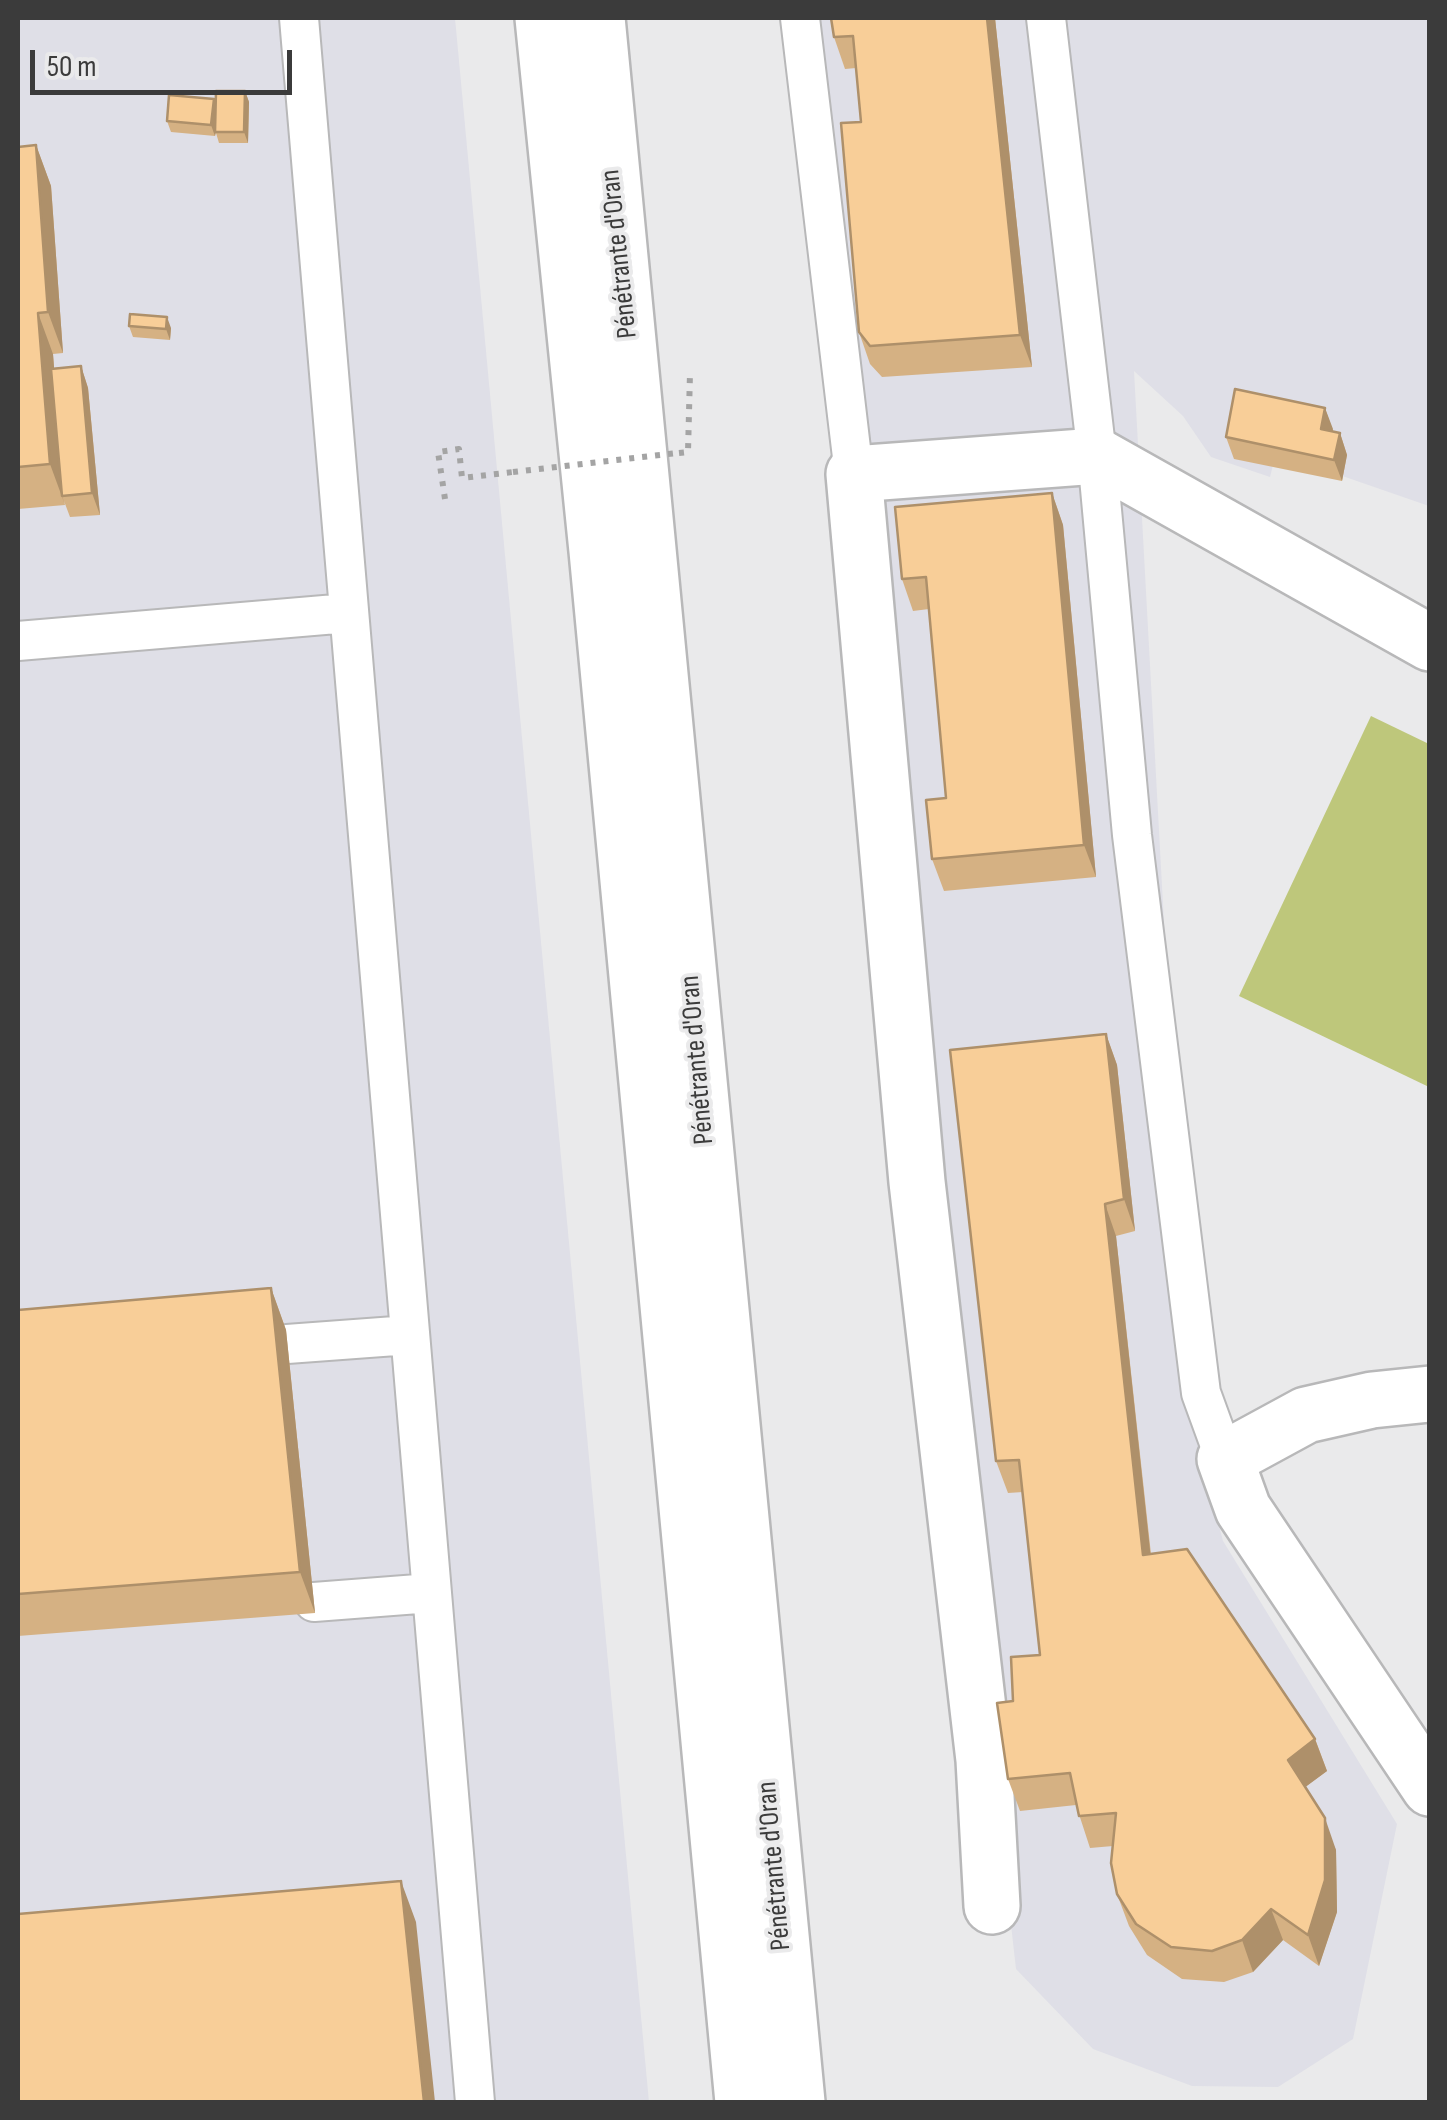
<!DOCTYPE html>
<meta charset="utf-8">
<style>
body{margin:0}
#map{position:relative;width:1447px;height:2120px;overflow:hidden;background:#eaeaeb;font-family:"Sofia Sans Condensed",sans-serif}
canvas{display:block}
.frame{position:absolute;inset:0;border:20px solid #3b3b3b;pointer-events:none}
.scale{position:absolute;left:30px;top:50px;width:262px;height:45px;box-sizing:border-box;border:5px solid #3b3b3b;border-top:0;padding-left:12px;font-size:30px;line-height:35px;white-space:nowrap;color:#3b3b3b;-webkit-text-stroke:8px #eaeaeb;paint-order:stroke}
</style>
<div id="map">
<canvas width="1447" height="2120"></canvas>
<div class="frame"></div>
<div class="scale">50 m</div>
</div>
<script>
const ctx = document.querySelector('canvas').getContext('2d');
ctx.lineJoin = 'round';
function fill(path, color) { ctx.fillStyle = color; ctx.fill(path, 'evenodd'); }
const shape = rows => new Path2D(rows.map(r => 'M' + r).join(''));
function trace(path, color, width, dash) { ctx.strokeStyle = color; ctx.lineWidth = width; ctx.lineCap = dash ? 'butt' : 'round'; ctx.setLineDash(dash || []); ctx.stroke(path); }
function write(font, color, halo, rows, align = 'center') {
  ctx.font = font + ' "Sofia Sans Condensed",sans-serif'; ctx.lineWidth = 8; ctx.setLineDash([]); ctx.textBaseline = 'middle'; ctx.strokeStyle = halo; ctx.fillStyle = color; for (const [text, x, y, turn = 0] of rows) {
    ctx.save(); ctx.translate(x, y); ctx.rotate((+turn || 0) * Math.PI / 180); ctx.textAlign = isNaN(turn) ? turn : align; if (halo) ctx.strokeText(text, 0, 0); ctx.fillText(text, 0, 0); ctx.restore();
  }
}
fill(shape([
 [18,18,455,18,649,2102,18,2102],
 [796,18,1429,18,1429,506,1276,453,1270,477,1211,457,1183,416,1134,371,1191,1419,1223,1541,1397,1824,1353,2039,1278,2087,1192,2086,1093,2049,1016,1969]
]), '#dfdfe7');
fill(shape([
 [1371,716,1429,744,1429,1087,1239,996]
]), '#bec77b');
const street = shape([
 [299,18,475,2102],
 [800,18,854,474],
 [1046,18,1097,456,1132,835,1201,1393,1225,1459],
 [18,641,348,613],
 [287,1344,409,1335],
 [314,1602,431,1593]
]);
const secondary = shape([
 [1430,1394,1372,1400,1306,1415,1225,1459,1243,1509,1430,1788],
 [992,1906,984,1760,917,1182,854,474,1097,456,1430,643]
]);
const highway = shape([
 [543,18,597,551,743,2102],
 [597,18,797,2102]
]);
trace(street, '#b8b8b9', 42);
trace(secondary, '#b8b8b9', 60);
trace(highway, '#b8b8b9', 60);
trace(shape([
 [679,453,688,452,690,373],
 [445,499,438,452,459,449,462,478,513,472]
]), '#a4a4a4', 6, [5, 8]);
trace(street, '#fff', 38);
trace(secondary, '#fff', 55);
trace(highway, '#fff', 55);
trace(shape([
 [513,472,677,453]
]), '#a4a4a4', 6, [5, 8]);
fill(shape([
 [995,18,1032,367,882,377,870,364,859,332,861,122,856,68,845,69,834,37],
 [245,91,249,102,248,143,219,143,216,133,215,136,171,132,167,121,216,104],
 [36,145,51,186,63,353,53,354,54,368,81,366,88,388,100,515,70,517,64,501,65,505,18,509,18,147],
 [129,326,171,328,170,340,133,337],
 [1325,408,1333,432,1340,433,1347,455,1342,481,1234,459,1226,437],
 [1052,493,1063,525,1096,877,944,891,932,859,946,798,929,609,913,611,902,579],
 [1106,1034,1117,1065,1135,1231,1116,1236,1151,1554,1315,1739,1327,1771,1305,1787,1336,1850,1337,1912,1319,1966,1283,1940,1253,1972,1224,1982,1182,1979,1147,1955,1129,1926,1117,1894,1113,1846,1090,1848,1076,1805,1020,1811,1008,1779,1013,1701,1040,1655,1023,1492,1008,1493,996,1461],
 [271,1288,286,1330,315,1613,18,1636,18,1310]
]), '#d5b183');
fill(shape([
 [987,18,995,18,1032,367,1020,335],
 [245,91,249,102,248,143,244,132],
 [214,99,218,110,215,136,211,125],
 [36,145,51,186,63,353,48,312],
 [38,313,53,354,64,496,62,496,65,505,50,464],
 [167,317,171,328,170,340,166,329],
 [81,366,88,388,100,515,92,493],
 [1325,408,1333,429,1329,451,1321,429],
 [1340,433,1347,455,1342,481,1334,460],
 [1052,493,1063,525,1096,877,1084,845],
 [1106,1034,1117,1065,1135,1231,1124,1199],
 [1105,1204,1116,1236,1154,1587,1143,1555],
 [271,1288,286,1330,315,1613,300,1572],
 [1315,1739,1327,1771,1300,1791,1288,1760],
 [1325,1818,1336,1850,1337,1912,1319,1966,1308,1935],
 [401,1881,416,1922,435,2102,424,2102],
 [1271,1909,1283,1940,1253,1972,1242,1940]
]), '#ae906a');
const building = shape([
 [831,18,987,18,1020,335,870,346,859,332,841,123,861,122,853,36,834,37,831,18],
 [216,91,245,91,244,132,215,132,216,91],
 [169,95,214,99,211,125,167,121,169,95],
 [36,145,48,312,38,313,50,464,18,467,18,147,36,145],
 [130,314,167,317,166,329,129,326,130,314],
 [81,366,92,493,62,496,51,369,81,366],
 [1235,389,1325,408,1321,429,1340,433,1334,460,1226,437,1235,389],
 [1052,493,1084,845,932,859,926,800,946,798,926,577,902,579,895,507,1052,493],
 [1106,1034,1124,1199,1105,1204,1143,1555,1187,1549,1315,1739,1288,1760,1325,1818,1325,1880,1308,1935,1271,1909,1242,1940,1212,1951,1171,1947,1136,1924,1117,1894,1111,1863,1116,1813,1079,1816,1070,1773,1008,1779,997,1703,1013,1701,1011,1657,1040,1655,1019,1460,996,1461,950,1050,1106,1034],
 [271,1288,300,1572,18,1594,18,1310,271,1288],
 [401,1881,424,2102,18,2102,18,1914,401,1881]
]);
fill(building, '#f8ce98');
trace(building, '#ae906a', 2.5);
write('28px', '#3b3b3b', '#eaeaeb', [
 ["Pénétrante d'Oran",620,254,-96],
 ["Pénétrante d'Oran",698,1060,-95],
 ["Pénétrante d'Oran",775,1866,-95]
]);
</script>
